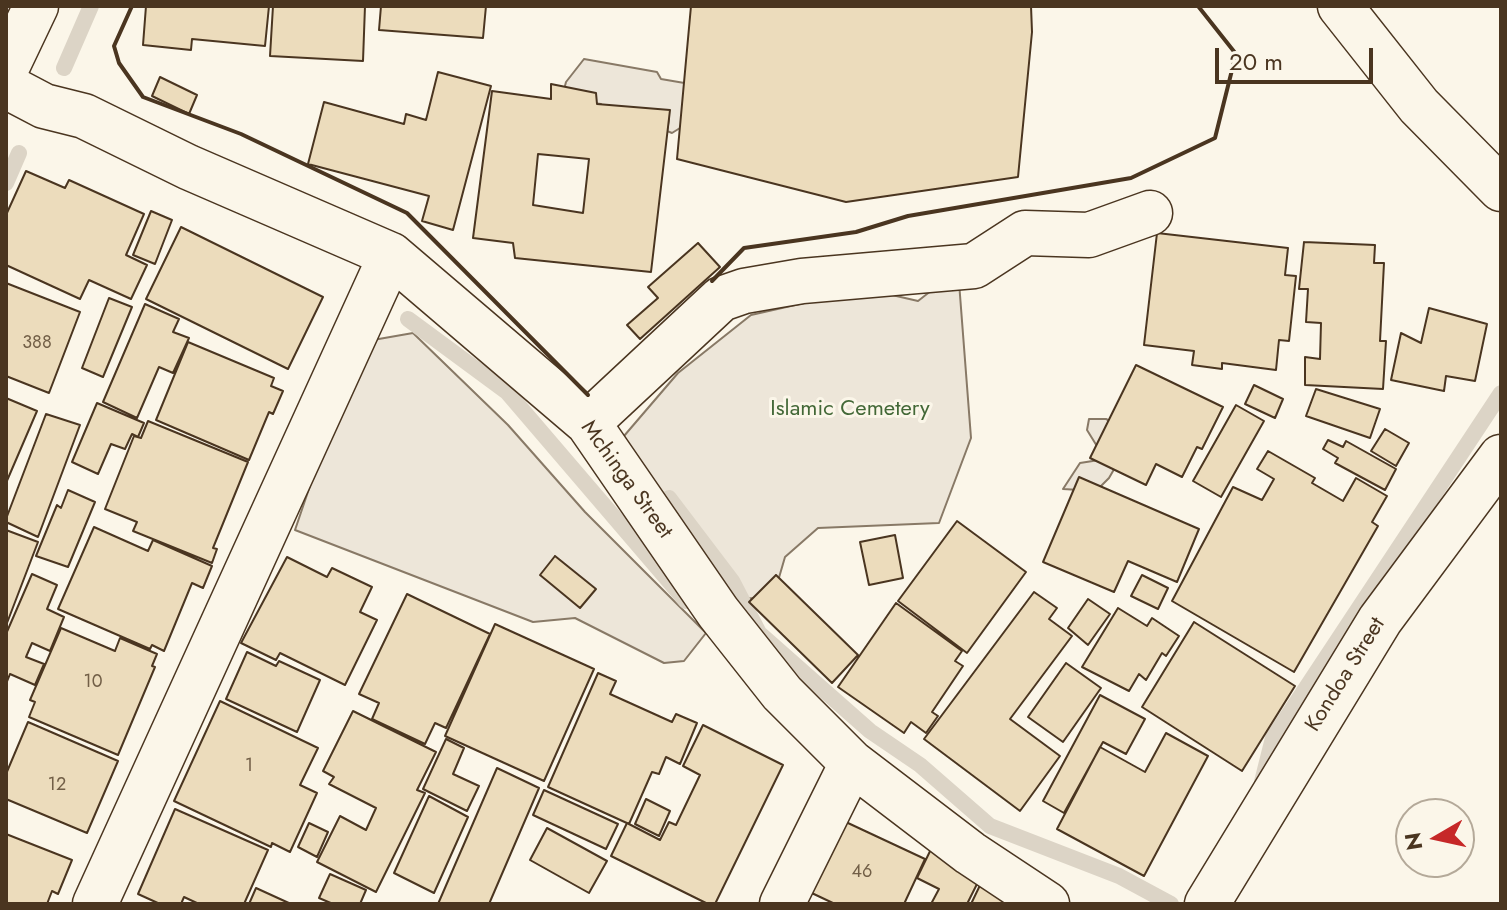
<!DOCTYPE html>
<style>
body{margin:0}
#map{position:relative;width:1507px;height:910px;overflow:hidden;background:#fbf6e9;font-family:Jost,sans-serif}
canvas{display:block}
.frame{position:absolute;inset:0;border:8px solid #4a3520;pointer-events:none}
.north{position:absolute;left:1395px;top:798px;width:80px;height:80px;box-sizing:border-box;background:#fbf6e9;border:2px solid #b4a999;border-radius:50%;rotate:261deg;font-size:22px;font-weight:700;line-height:32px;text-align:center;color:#4a3520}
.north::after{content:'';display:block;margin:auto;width:28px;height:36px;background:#c62828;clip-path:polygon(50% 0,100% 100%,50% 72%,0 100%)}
.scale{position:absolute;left:1215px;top:48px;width:158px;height:36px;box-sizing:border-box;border:4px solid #4a3520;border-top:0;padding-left:10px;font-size:24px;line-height:28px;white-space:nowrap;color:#4a3520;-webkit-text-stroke:6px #fbf6e9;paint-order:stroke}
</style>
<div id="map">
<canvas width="1507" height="910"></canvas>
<div class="frame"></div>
<div class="north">N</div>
<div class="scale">20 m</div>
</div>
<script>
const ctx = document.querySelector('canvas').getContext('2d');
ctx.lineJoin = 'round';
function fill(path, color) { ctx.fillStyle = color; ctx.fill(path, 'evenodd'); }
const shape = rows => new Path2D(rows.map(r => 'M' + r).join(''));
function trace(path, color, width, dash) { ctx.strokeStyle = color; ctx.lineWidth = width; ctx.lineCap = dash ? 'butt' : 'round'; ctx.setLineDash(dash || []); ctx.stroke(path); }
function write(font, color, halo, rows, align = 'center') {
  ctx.font = font + ' Jost,sans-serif'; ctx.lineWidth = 6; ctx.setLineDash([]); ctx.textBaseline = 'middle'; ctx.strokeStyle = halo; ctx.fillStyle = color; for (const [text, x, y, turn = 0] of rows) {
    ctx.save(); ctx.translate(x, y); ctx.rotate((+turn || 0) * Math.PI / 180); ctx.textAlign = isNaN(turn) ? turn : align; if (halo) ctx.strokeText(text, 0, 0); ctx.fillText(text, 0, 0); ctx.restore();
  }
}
const green = shape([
 [584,59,657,72,661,79,696,85,680,128,672,133,667,131,669,119,604,118,601,104,585,102,559,109,566,82,584,59],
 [959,282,971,438,939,523,818,528,785,557,778,581,759,598,734,599,612,450,678,373,751,315,866,289,918,301,941,283,959,282],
 [413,333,508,425,585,512,706,633,684,661,664,663,575,618,533,622,295,530,330,427,373,340,413,333],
 [1089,419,1106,419,1127,429,1128,445,1109,478,1096,491,1063,489,1080,463,1099,460,1100,451,1087,430,1089,419]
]);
fill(green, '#ede6d9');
trace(green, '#887966', 2);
trace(shape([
 [64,68,91,6],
 [6,183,19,153],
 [408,319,507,392,686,601],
 [669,498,732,581,759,633,870,731,920,765,990,826,1119,876,1171,904],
 [1262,782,1273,738,1501,393]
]), '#dcd4c6', 16);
const building = shape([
 [146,6,269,6,265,46,192,39,191,50,143,45,146,6],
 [273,6,365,6,363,61,270,56,273,6],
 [381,6,486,6,483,38,379,30,381,6],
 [691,6,1031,6,1032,32,1018,177,846,202,677,159,691,6],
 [438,72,491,86,453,230,422,221,429,196,308,164,324,102,404,124,406,114,426,120,438,72],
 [160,77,197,95,189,114,152,96,160,77],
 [551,84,596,93,597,104,670,110,651,272,515,258,513,243,473,238,492,91,551,99,551,84],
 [538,154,589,159,583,213,533,205,538,154],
 [26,171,65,188,69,180,144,214,126,255,147,265,131,299,89,280,80,299,6,265,6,215,26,171],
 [151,211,172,220,155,264,133,255,151,211],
 [181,227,323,297,288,369,146,299,181,227],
 [1157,233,1288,248,1285,275,1296,276,1289,341,1279,340,1276,370,1222,363,1222,369,1192,365,1194,351,1144,345,1157,233],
 [1304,242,1375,245,1374,263,1384,263,1380,341,1386,341,1383,389,1305,385,1305,357,1320,359,1321,323,1306,322,1308,289,1299,289,1304,242],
 [698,243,720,267,640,339,627,325,658,298,648,287,698,243],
 [6,283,80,312,49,393,6,376,6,283],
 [109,298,132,307,103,377,82,368,109,298],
 [145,304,179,319,173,332,189,338,173,373,159,367,137,418,103,402,145,304],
 [1429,308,1487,324,1475,381,1446,376,1444,391,1391,380,1401,333,1421,343,1429,308],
 [188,342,274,378,271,386,283,391,273,414,269,412,249,460,156,420,188,342],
 [1136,365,1223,407,1202,449,1197,447,1182,477,1156,464,1146,485,1090,458,1136,365],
 [1254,385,1283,399,1275,418,1245,404,1254,385],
 [1316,389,1380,409,1370,438,1306,416,1316,389],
 [6,398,37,411,6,483,6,398],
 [97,403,144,423,138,437,132,434,125,449,111,444,98,474,72,462,97,403],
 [1236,405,1264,421,1221,497,1193,481,1236,405],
 [46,414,80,425,38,537,6,522,6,519,46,414],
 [148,421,248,462,213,548,217,549,212,563,133,531,137,522,105,509,134,436,141,438,148,421],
 [1385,429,1409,443,1396,466,1371,451,1385,429],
 [1328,440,1343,447,1346,441,1396,469,1385,490,1335,463,1338,458,1323,449,1328,440],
 [1268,451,1315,478,1312,483,1343,501,1356,478,1387,496,1372,522,1378,526,1294,672,1172,601,1233,487,1262,500,1274,479,1257,469,1268,451],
 [1079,477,1199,529,1177,582,1128,561,1114,592,1043,562,1079,477],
 [68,490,95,502,68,567,36,556,57,505,61,508,68,490],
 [957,521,1026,572,967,653,898,601,957,521],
 [94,527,148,551,153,540,212,566,203,588,192,583,164,651,152,645,150,649,58,609,94,527],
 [6,530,38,542,7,623,6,622,6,530],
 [895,535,903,578,869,585,860,542,895,535],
 [555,556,596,589,580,608,540,575,555,556],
 [287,557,327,577,332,568,372,587,360,612,377,620,345,685,280,653,276,660,241,643,287,557],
 [32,574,57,585,47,609,64,617,50,651,32,643,26,657,44,664,35,685,10,674,6,684,6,634,32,574],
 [776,575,858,655,832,683,749,602,776,575],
 [1142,575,1168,588,1158,609,1131,596,1142,575],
 [1034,592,1057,608,1049,619,1072,636,1010,719,1060,756,1020,811,924,739,1034,592],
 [407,594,490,634,446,728,435,723,425,744,372,719,379,703,359,694,407,594],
 [1088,599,1110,614,1088,645,1068,628,1088,599],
 [896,603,962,651,955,661,963,666,932,712,938,716,926,733,911,722,904,733,838,687,896,603],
 [1118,608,1147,626,1152,618,1179,636,1166,656,1162,653,1146,680,1139,674,1129,691,1082,667,1118,608],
 [1194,622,1295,686,1242,771,1142,707,1194,622],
 [495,624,594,669,544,781,445,736,495,624],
 [61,628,115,651,120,638,157,654,152,666,155,667,118,755,29,717,35,702,30,700,61,628],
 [247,652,276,666,279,661,320,680,297,732,226,699,247,652],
 [1066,663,1101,688,1063,742,1028,717,1066,663],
 [598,673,616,681,610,694,672,722,676,714,697,723,680,764,666,757,659,774,652,772,629,824,548,787,598,673],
 [1100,695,1145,719,1126,754,1103,742,1064,813,1043,801,1100,695],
 [220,701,318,748,300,785,317,793,290,852,272,843,271,847,174,801,220,701],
 [353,711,436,752,417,790,425,793,376,892,317,862,340,816,366,830,376,808,329,784,334,777,323,771,353,711],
 [28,722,118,761,87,833,6,799,6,774,28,722],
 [703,725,783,765,715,904,708,904,611,856,627,823,660,840,669,822,676,825,700,775,683,766,703,725],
 [1166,733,1208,756,1144,876,1057,829,1100,747,1145,772,1166,733],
 [446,739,464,748,453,774,479,786,467,811,423,789,446,739],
 [497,768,539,788,489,904,438,904,497,768],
 [544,790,618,824,606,849,533,815,544,790],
 [429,796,468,817,434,893,394,873,429,796],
 [646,799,670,811,659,836,635,824,646,799],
 [175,809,268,850,244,904,199,904,184,897,181,904,160,904,138,894,175,809],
 [833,816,925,859,904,904,835,904,799,887,833,816],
 [309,823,328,832,317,857,298,847,309,823],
 [547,828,607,861,589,893,530,860,547,828],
 [6,834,72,860,58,894,52,891,47,904,6,904,6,834],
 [934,843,985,868,967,904,931,904,939,889,917,878,934,843],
 [330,874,366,890,360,904,333,904,319,898,330,874],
 [983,879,1013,904,971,904,983,879],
 [256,888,291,904,249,904,256,888]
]);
fill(building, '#ecdcbc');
trace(building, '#4a3520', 2);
const minor = shape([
 [6,69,36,6],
 [6,86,44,106,84,116,188,167,391,255,588,423,718,612,782,693,852,763,970,853,1047,904],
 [588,423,721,299,744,291,802,281,974,266,1025,233,1089,235,1150,213],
 [95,904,391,255],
 [782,904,852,763],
 [1207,904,1380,620,1501,457]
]);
const major = shape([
 [1340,6,1419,106,1501,189]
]);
trace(minor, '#4a3520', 47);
trace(major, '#4a3520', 47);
trace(minor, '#fbf6e9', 44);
trace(major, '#fbf6e9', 44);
trace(shape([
 [132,6,114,46,119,63,143,97,241,134,407,213,588,395],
 [712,281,744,248,856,232,908,216,1131,178,1215,138,1236,54,1198,6]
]), '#4a3520', 4);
write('18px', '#725f47', null, [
 ["388",37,344],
 ["10",93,683],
 ["1",249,767],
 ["12",57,786],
 ["46",862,873]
]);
write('22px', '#436837', '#fbf6e9', [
 ["Islamic Cemetery",850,410]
]);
write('22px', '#4a3520', '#fbf6e9', [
 ["Mchinga Street",626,480,54],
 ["Kondoa Street",1346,675,-58]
]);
</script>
